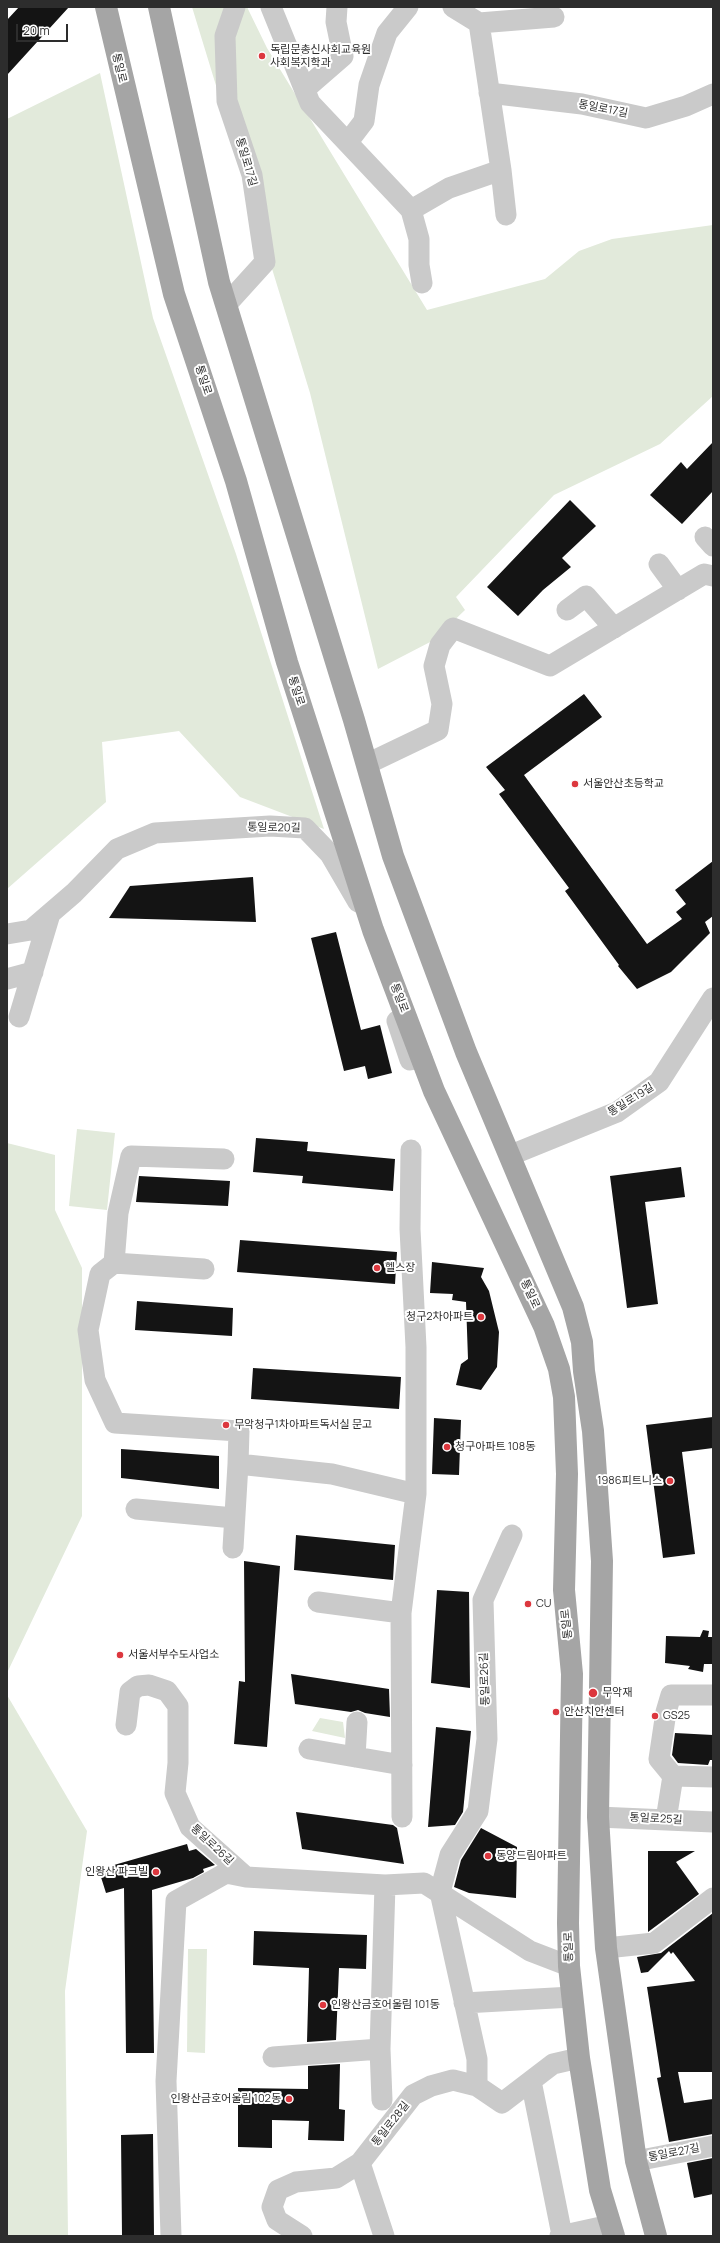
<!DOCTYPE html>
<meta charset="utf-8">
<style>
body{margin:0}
#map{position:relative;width:720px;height:2243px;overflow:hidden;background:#fff;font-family:Manrope,sans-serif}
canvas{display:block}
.frame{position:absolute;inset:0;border:8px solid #2d2d2d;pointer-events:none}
.scale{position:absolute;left:16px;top:24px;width:52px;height:18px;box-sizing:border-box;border:2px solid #2d2d2d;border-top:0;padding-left:5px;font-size:12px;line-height:14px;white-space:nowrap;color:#2d2d2d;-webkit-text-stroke:3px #fff;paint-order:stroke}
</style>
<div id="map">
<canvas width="720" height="2243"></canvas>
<div class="frame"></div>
<div class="scale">20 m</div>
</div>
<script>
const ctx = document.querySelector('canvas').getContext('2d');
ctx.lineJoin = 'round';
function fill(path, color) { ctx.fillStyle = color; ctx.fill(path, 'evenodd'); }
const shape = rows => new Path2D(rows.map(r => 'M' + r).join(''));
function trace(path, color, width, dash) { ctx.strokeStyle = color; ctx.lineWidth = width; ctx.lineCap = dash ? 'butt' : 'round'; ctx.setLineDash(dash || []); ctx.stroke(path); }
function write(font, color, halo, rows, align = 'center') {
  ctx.font = font + ' Manrope,"Noto Sans KR",sans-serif'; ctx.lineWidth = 4; ctx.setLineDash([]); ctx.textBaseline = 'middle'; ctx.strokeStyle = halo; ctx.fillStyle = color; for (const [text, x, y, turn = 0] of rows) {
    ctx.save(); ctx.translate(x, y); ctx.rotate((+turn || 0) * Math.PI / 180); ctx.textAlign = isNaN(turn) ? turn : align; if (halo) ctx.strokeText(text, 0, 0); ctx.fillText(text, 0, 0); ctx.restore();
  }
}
fill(shape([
 [192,7,247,7,267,48,427,310,545,279,579,251,612,239,713,225,713,396,660,444,554,495,456,597,465,610,434,640,378,669,310,393],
 [100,73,153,318,236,554,324,829,240,797,179,731,102,742,106,802,7,889,7,119],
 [77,1129,115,1133,107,1210,69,1206],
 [7,1143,55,1155,55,1210,82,1268,82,1516,7,1673],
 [7,1695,87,1831,65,1991,68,2236,7,2236],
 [320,1718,343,1722,345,1738,312,1731],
 [188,1949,207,1949,205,2053,187,2052]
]), '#e2eadb');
fill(shape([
 [19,7,69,7,7,75,7,20],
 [713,442,713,491,682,524,650,495,681,462,687,469],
 [570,500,596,526,562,558,571,567,543,590,518,616,487,587],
 [584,694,602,717,524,775,647,944,682,919,676,912,686,904,675,890,713,861,713,916,705,922,710,933,671,972,637,989,618,966,619,965,565,891,569,888,499,794,505,790,486,767],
 [253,877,256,922,109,918,130,886],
 [336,932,361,1030,380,1025,392,1073,368,1079,365,1066,344,1071,311,938],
 [256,1138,308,1142,307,1151,395,1159,393,1191,302,1183,303,1176,253,1172],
 [681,1167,685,1197,645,1202,658,1304,627,1308,610,1176],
 [139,1176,230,1181,228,1206,136,1202],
 [240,1240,397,1252,395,1284,237,1272],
 [432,1262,484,1268,481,1277,489,1291,499,1332,497,1367,481,1390,456,1385,461,1364,468,1359,466,1302,452,1300,453,1294,430,1293],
 [137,1301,233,1308,232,1336,135,1330],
 [253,1368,401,1377,399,1409,251,1399],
 [713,1417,713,1448,682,1452,695,1554,663,1558,646,1425],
 [434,1418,461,1420,459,1475,432,1474],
 [121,1449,219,1456,219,1489,121,1478],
 [296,1535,395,1545,393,1580,294,1570],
 [244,1561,280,1566,267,1747,234,1744,239,1681,245,1682],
 [437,1590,469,1592,470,1688,431,1683],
 [703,1630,709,1631,708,1637,713,1637,713,1664,704,1664,703,1672,688,1669,690,1666,665,1663,666,1636,700,1637],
 [291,1674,389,1689,390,1717,365,1713,358,1710,351,1712,295,1704],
 [436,1727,471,1731,463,1812,455,1825,428,1827],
 [675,1733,713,1735,713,1760,710,1760,708,1765,678,1763,672,1755],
 [296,1812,393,1825,397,1828,404,1864,302,1849],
 [481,1828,517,1847,516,1898,469,1893,454,1887,461,1860],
 [187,1844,189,1851,196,1849,215,1865,203,1869,204,1872,193,1878,152,1890,154,2053,126,2053,124,1888,106,1893,100,1874,116,1870,114,1865],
 [648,1851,695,1851,676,1862,699,1894,648,1932],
 [713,1913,713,2072,678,2072,684,2103,713,2099,713,2134,669,2142,657,2078,661,2077,647,1987,695,1981,673,1952,671,1954,669,1951,648,1972,641,1973,637,1957,661,1953],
 [254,1931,367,1935,366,1969,339,1968,336,2040,307,2042,309,1968,253,1965],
 [340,2064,339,2109,345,2110,344,2141,308,2140,309,2121,272,2120,272,2148,238,2147,238,2088,308,2089,308,2066],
 [153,2134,154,2236,122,2236,121,2135],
 [713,2158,713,2194,694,2198,687,2163]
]), '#141414');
trace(shape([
 [271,7,310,103,411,210,419,239,419,265,422,283],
 [453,7,479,23,554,17],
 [479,23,501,170,506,215],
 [305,89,343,56,336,22,337,7],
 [489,93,582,104,646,118,686,106,713,94],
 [348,142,364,121,369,85,387,33,408,7],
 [411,210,449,188,501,170],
 [226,305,265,262,252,175,227,101,225,36,235,7],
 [705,537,713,546],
 [659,564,678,590],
 [567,610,586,596,614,628],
 [367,764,438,730,442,704,434,666,440,645,453,628,550,666,704,574,713,576],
 [7,934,31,930,74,893,117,849,155,833,270,826,305,828,330,854,358,902],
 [7,979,33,972],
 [19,1017,50,914],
 [397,1021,410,1060,422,1058],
 [511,1155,617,1112,659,1082,713,998],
 [224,1159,131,1156,118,1213,114,1263,100,1274,88,1330,95,1380,115,1423,239,1431,238,1464,332,1474,416,1494],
 [114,1263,204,1269],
 [136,1509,234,1518],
 [233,1548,238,1464],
 [318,1602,401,1613],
 [126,1725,130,1692,138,1686,149,1685,167,1691,178,1706,178,1763,175,1793,190,1827,246,1877,385,1885,424,1883,530,1951,569,1966],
 [309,1749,402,1765],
 [355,1757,357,1722],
 [673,1776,659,1759,666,1712,671,1695,713,1695],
 [402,1817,401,1613,416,1494,416,1347,410,1229,411,1150],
 [598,1817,713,1822],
 [666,1820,673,1776,713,1777],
 [606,1948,654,1943,713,1898],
 [464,2003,572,1997],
 [273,2057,380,2049],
 [531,2081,562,2235],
 [477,2086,477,2059,440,1892,450,1855,478,1811,487,1739,483,1600,512,1535],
 [382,2100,380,2049,385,1885],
 [636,2161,713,2146],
 [360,2163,384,2236],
 [171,2236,166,2081,176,1901,226,1873,246,1877],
 [302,2236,277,2220,272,2207,278,2190,296,2182,336,2178,360,2163,413,2095,431,2086,453,2080,477,2086,502,2103,553,2064,579,2058],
 [560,2236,610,2225]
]), '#cacaca', 21);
trace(shape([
 [106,7,174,294,236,481,287,662,373,930,434,1091,544,1326,559,1369,564,1397,567,1474,564,1590,572,1674,568,1923,569,1966,579,2058,600,2190,614,2236],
 [159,7,219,282,354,720,393,856,466,1052,573,1307,582,1342,584,1371,593,1431,602,1561,598,1817,606,1948,636,2161,656,2236]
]), '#a5a5a5', 22);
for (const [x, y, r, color] of [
 [262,56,4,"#dc373e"],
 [575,784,4,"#dc373e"],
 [377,1268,4,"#dc373e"],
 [481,1317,4,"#dc373e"],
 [226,1425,4,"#dc373e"],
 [447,1447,4,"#dc373e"],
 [670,1481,4,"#dc373e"],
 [528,1604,4,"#dc373e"],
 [120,1655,4,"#dc373e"],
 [593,1693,5,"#dc373e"],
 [556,1712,4,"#dc373e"],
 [655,1716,4,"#dc373e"],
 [488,1856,4,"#dc373e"],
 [156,1872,4,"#dc373e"],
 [323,2005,4,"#dc373e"],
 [289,2099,4,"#dc373e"]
]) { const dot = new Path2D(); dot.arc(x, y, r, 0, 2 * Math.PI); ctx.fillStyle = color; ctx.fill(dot); trace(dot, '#fff', 1.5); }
write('11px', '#2d2d2d', '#fff', [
 ["독립문총신사회교육원",270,50],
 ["사회복지학과",270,63],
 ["서울안산초등학교",583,784],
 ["헬스장",385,1268],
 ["청구2차아파트",473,1317,"right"],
 ["무악청구1차아파트독서실 문고",234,1425],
 ["청구아파트 108동",455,1447],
 ["1986피트니스",662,1481,"right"],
 ["CU",536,1604],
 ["서울서부수도사업소",128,1655],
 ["무악재",602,1693],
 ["안산치안센터",564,1712],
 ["GS25",663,1716],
 ["동양드림아파트",496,1856],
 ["인왕산 파크빌",148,1872,"right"],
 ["인왕산금호어울림 101동",331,2005],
 ["인왕산금호어울림 102동",281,2099,"right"]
], 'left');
write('11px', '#2d2d2d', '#fff', [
 ["통일로",119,68,77],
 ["통일로17길",603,109,11],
 ["통일로17길",246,162,74],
 ["통일로",203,380,72],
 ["통일로",296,691,72],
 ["통일로20길",274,828,1],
 ["통일로",399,998,69],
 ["통일로19길",631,1100,-32],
 ["통일로",530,1294,65],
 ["통일로",567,1624,-96],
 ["통일로26길",485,1679,-92],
 ["통일로25길",656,1819,3],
 ["통일로26길",212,1845,43],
 ["통일로",569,1947,-92],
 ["통일로28길",391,2124,-52],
 ["통일로27길",674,2153,-11]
]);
</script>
